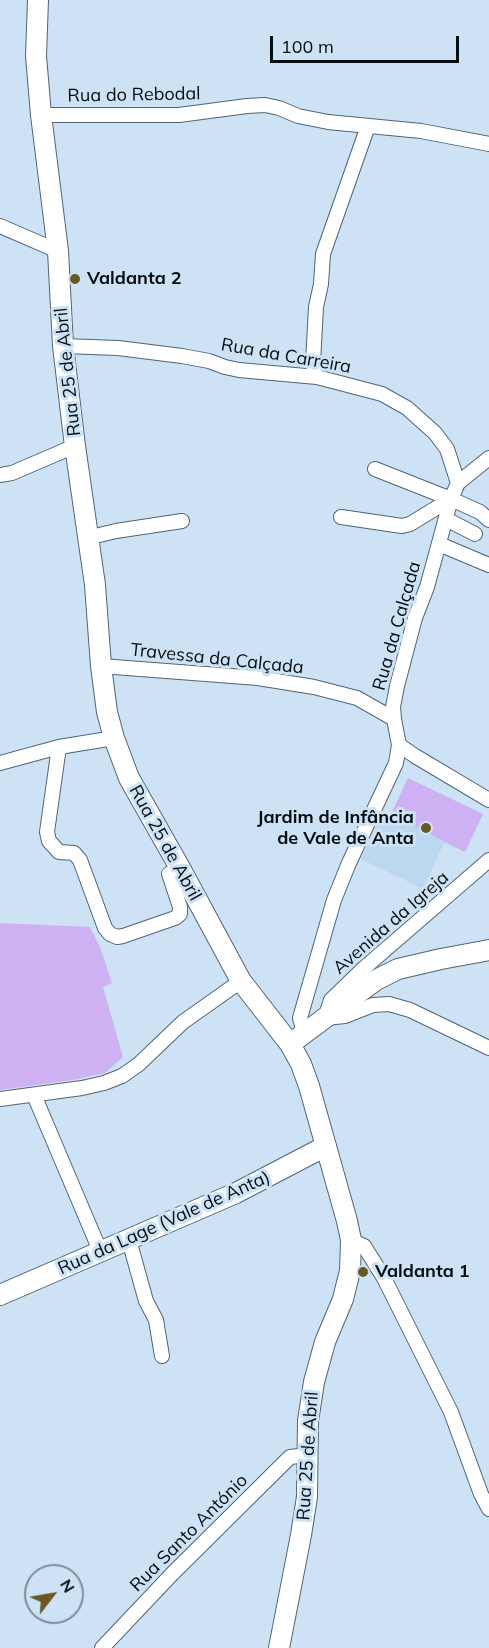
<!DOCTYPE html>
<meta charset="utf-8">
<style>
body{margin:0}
#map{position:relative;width:489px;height:1648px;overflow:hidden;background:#cde3f5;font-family:Mulish,sans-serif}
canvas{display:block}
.north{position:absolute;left:24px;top:1564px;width:60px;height:60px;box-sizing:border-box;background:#cde3f5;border:2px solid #7d8d9a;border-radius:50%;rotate:59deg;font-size:16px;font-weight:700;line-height:24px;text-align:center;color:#050c12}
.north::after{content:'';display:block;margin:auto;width:21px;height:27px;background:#695725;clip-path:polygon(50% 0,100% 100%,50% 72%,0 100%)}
.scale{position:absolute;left:270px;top:36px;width:189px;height:27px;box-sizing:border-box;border:3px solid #050c12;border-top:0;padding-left:8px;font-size:18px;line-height:21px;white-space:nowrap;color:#050c12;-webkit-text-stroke:4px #cde3f5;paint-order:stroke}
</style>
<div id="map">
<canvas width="489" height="1648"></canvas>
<div class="north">N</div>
<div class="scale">100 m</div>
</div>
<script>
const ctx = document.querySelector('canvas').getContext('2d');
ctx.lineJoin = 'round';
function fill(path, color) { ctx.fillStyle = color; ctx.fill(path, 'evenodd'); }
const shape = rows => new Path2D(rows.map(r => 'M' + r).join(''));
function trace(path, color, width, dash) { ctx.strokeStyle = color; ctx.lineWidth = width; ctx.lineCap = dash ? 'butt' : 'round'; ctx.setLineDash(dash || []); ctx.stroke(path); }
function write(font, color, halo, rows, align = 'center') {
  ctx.font = font + ' Mulish,sans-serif'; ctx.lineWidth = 6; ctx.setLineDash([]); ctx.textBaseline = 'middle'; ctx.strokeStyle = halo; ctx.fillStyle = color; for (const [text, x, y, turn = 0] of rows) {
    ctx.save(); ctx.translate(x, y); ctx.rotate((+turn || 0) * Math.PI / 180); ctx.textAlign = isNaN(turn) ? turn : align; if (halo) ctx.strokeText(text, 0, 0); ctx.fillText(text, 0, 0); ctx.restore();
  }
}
fill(shape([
 [408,778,483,814,465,852,444,843,423,889,361,859,384,811,391,814]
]), '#bcd8ee');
fill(shape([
 [408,778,483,814,465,852,391,814],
 [0,923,90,927,100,947,112,983,103,987,123,1057,105,1073,73,1080,0,1090]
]), '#cdb1f3');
const street = shape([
 [41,115,179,115,247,106,265,105,279,108,298,116,328,122,421,131,489,144],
 [0,226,58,251],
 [63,346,118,348,182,356,209,361,225,367,239,370,317,377,382,394,407,408,435,433,447,449,458,483],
 [317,377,314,371,313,363,316,307,321,284,323,254,368,126],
 [375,469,451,499,480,512,489,520],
 [0,475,12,473,75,446],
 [341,517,402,526,410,524,451,499],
 [446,519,475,534],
 [87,538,116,531,182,521],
 [439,544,489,565],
 [101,666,258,678,314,687,357,698,394,719],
 [399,745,415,756,489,800],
 [59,747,47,832,49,841,59,852,74,853,80,860,105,928,110,934,117,937,123,936,175,918,180,914,180,907,169,874,180,868],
 [0,763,59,747,114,738],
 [489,860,363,969,331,1000,325,1018,345,1016,373,1005,389,1004,410,1010,489,1048],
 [304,1033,300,1018,334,900,349,863,396,763,399,745,394,719,393,707,397,686,415,618,427,587,451,499,458,483,489,458],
 [34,1095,101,1253],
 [0,1099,82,1088,104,1083,122,1076,139,1064,183,1022,241,981],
 [129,1240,146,1301,156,1320,162,1356],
 [351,1240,364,1246,384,1278,451,1412,481,1494,489,1509],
 [102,1648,173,1573,290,1457,307,1455]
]);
const secondary = shape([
 [38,0,36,56,41,115,58,251,63,346,75,446,95,585,101,666,107,712,114,738,129,778,180,868,241,981,290,1044,301,1064,309,1086,347,1221,351,1240,350,1271,343,1299,325,1342,314,1382,308,1421,307,1497,301,1535,279,1648],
 [290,1044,376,980,398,969,441,959,489,950],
 [0,1295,236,1193,326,1146]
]);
trace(street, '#516474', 16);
trace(secondary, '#516474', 22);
trace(street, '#fff', 14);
trace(secondary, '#fff', 20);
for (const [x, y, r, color] of [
 [75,279,6,"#695725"],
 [426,828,6,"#695725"],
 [363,1272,6,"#695725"]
]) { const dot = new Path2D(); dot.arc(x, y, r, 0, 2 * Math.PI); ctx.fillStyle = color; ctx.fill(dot); trace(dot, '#cde3f5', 2); }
write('18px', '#050c12', '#cde3f5', [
 ["Rua do Rebodal",134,95,-1],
 ["Rua da Carreira",286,356,10],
 ["Rua 25 de Abril",68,372,-96],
 ["Rua da Calçada",397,626,-74],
 ["Travessa da Calçada",217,659,6],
 ["Rua 25 de Abril",165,843,61],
 ["Avenida da Igreja",391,923,-41],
 ["Rua da Lage (Vale de Anta)",164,1223,-24],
 ["Rua 25 de Abril",308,1456,-86],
 ["Rua Santo António",189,1533,-45]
]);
write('bold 18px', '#050c12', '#cde3f5', [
 ["Valdanta 2",87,279],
 ["Jardim de Infância",414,818,"right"],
 ["de Vale de Anta",414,839,"right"],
 ["Valdanta 1",375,1272]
], 'left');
</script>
